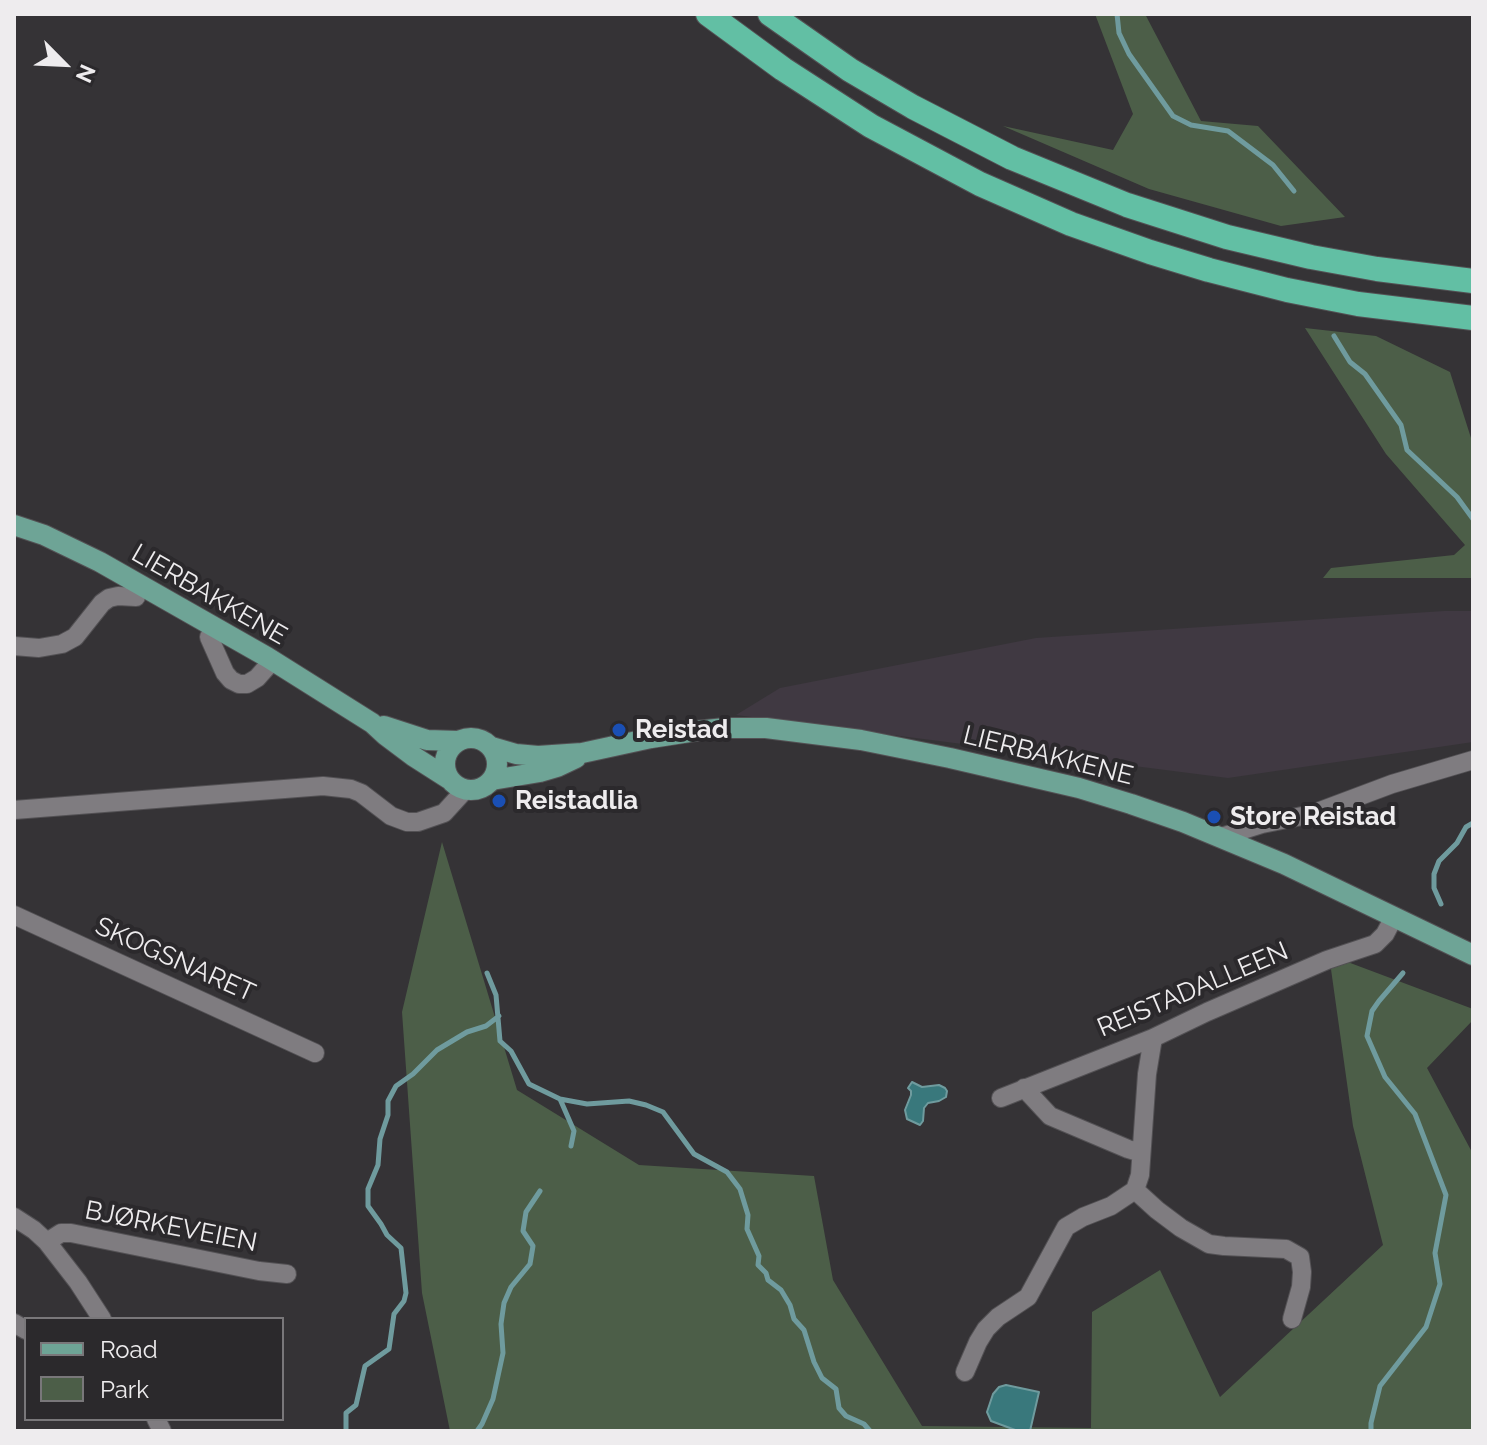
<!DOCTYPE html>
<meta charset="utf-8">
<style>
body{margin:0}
#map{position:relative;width:1487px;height:1445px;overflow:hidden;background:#353336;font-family:Raleway,sans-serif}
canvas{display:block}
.frame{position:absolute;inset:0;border:16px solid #eeecee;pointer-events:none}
.legend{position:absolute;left:24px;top:1317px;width:260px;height:104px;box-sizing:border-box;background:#2b292c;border:2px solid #79777a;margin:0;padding:10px 14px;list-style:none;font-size:24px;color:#eeecee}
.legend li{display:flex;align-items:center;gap:16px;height:40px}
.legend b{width:40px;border:2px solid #79777a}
.north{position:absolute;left:24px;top:24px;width:80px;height:80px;-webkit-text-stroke:6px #2b292c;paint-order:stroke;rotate:114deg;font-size:22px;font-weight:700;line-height:32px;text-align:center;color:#eeecee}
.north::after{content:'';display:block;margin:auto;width:28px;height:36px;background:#eeecee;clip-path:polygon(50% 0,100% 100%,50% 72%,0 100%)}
</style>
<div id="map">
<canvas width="1487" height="1445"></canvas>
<div class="frame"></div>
<ul class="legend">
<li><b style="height:10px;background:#6ea496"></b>Road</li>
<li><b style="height:22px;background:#4c5e48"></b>Park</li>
</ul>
<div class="north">N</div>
</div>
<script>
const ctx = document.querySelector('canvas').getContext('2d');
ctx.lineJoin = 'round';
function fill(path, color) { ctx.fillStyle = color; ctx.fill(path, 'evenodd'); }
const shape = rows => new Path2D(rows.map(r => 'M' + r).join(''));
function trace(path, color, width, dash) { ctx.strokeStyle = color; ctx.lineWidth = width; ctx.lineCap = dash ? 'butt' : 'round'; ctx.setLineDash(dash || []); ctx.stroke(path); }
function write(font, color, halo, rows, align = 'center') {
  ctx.font = font + ' Raleway,sans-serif'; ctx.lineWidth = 8; ctx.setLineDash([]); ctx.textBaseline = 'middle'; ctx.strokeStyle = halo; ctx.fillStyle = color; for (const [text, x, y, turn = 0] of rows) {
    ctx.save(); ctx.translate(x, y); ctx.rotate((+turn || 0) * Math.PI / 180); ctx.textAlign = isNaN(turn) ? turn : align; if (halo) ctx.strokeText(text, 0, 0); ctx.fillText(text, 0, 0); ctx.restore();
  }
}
fill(shape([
 [1444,611,1473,611,1473,742,1228,778,736,715,780,688,1036,638]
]), '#403942');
fill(shape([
 [1095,14,1145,14,1201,121,1258,126,1345,217,1281,226,1149,189,1003,126,1113,150,1133,114],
 [1305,328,1376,336,1450,372,1471,438,1473,441,1473,578,1323,578,1331,568,1454,555,1465,545,1386,454],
 [442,842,517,1090,639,1165,814,1176,833,1280,922,1426,1091,1428,1092,1312,1160,1270,1220,1397,1383,1245,1353,1126,1329,955,1473,1009,1473,1020,1427,1068,1473,1154,1473,1431,450,1431,422,1293,402,1012]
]), '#4c5e48');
const water = shape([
 [912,1082,922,1087,939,1085,945,1088,947,1091,946,1097,939,1101,928,1103,924,1108,923,1121,920,1125,907,1119,905,1110,911,1095,911,1091,908,1088,912,1082],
 [1006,1385,1039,1392,1030,1431,1018,1431,991,1421,987,1412,993,1394,999,1387,1006,1385]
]);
fill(water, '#39787c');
trace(water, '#6f9b9e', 2);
trace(shape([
 [1117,14,1119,33,1129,54,1173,116,1191,125,1228,131,1273,165,1294,191],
 [1334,336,1350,362,1365,374,1401,425,1407,450,1457,497,1473,519],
 [1441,904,1434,888,1434,874,1439,861,1457,843,1466,827,1473,823],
 [487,973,496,995,500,1041,511,1051,529,1084,560,1099,587,1104,629,1101,646,1105,663,1112,694,1154,727,1172,740,1189,748,1215,747,1229,759,1256,758,1265,766,1273,768,1280,781,1290,790,1305,794,1319,804,1330,814,1362,822,1378,836,1389,839,1408,846,1416,864,1424,870,1431],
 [560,1099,574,1131,571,1146],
 [346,1431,346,1413,356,1405,365,1366,389,1349,394,1314,404,1301,406,1293,401,1248,387,1235,381,1224,368,1206,368,1189,378,1165,380,1139,388,1115,388,1101,396,1086,413,1074,437,1050,467,1032,486,1026,499,1016],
 [477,1431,482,1424,493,1399,503,1353,501,1324,504,1303,511,1287,530,1264,533,1246,523,1231,526,1212,540,1191],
 [1371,1431,1371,1423,1380,1386,1426,1327,1440,1284,1435,1253,1446,1195,1415,1114,1385,1077,1367,1036,1372,1011,1379,1001,1403,973]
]), '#6f9b9e', 5);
const minor = shape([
 [209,637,225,673,231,680,239,684,247,684,257,678,273,660],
 [14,646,39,648,62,644,75,637,102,603,109,598,118,596,136,597],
 [14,810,323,786,351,789,361,793,391,816,407,822,418,822,444,813,465,790],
 [1221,837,1262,824,1312,814,1392,784,1473,760],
 [14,915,315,1053],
 [1153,1038,1147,1074,1140,1175,1135,1190,1157,1210,1181,1228,1209,1244,1224,1246,1286,1249,1300,1257,1302,1272,1301,1287,1292,1319],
 [1024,1088,1050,1116,1128,1149,1141,1153],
 [1001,1098,1153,1038,1207,1012,1327,960,1375,944,1385,934,1394,917],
 [14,1217,34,1230,47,1242,78,1282,102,1319],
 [47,1242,61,1233,71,1233,259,1271,287,1274],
 [14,1323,26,1330],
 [965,1372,978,1342,986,1329,998,1317,1028,1297,1066,1227,1083,1217,1111,1206,1135,1190],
 [156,1419,162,1431]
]);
const major = shape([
 [14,525,44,535,100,562,267,657,372,723,385,735,413,756,449,779],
 [384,726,427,740,458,741],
 '445 764a26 26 0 1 1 52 0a26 26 0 1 1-52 0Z',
 [492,747,516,754,538,756,582,753,651,738,696,731,725,728,766,728,861,740,950,758,1079,788,1131,804,1183,822,1284,864,1473,955],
 [492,780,540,772,557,767,576,758]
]);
const highway = shape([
 [708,14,783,69,871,126,980,184,1071,224,1150,252,1209,270,1287,290,1358,304,1473,318],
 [770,14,850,70,913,107,1012,158,1127,205,1227,237,1311,257,1377,269,1473,281]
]);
trace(minor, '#535154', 20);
trace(major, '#535154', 22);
trace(highway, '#535154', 26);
trace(minor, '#7f7c80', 18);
trace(major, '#6ea496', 20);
trace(highway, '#62bfa4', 24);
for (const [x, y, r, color] of [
 [619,730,8,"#1a4fb4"],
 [499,801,8,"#1a4fb4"],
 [1214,817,8,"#1a4fb4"]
]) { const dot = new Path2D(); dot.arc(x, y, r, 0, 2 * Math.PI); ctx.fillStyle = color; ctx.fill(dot); trace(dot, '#2b292c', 3); }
write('26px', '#eeecee', '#2b292c', [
 ["LIERBAKKENE",209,595,30],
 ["LIERBAKKENE",1048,756,14],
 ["SKOGSNARET",175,960,24],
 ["REISTADALLEEN",1193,990,-23],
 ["BJØRKEVEIEN",171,1227,11]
]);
write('bold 26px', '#eeecee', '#2b292c', [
 ["Reistad",635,730],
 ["Reistadlia",515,801],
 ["Store Reistad",1230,817]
], 'left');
</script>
